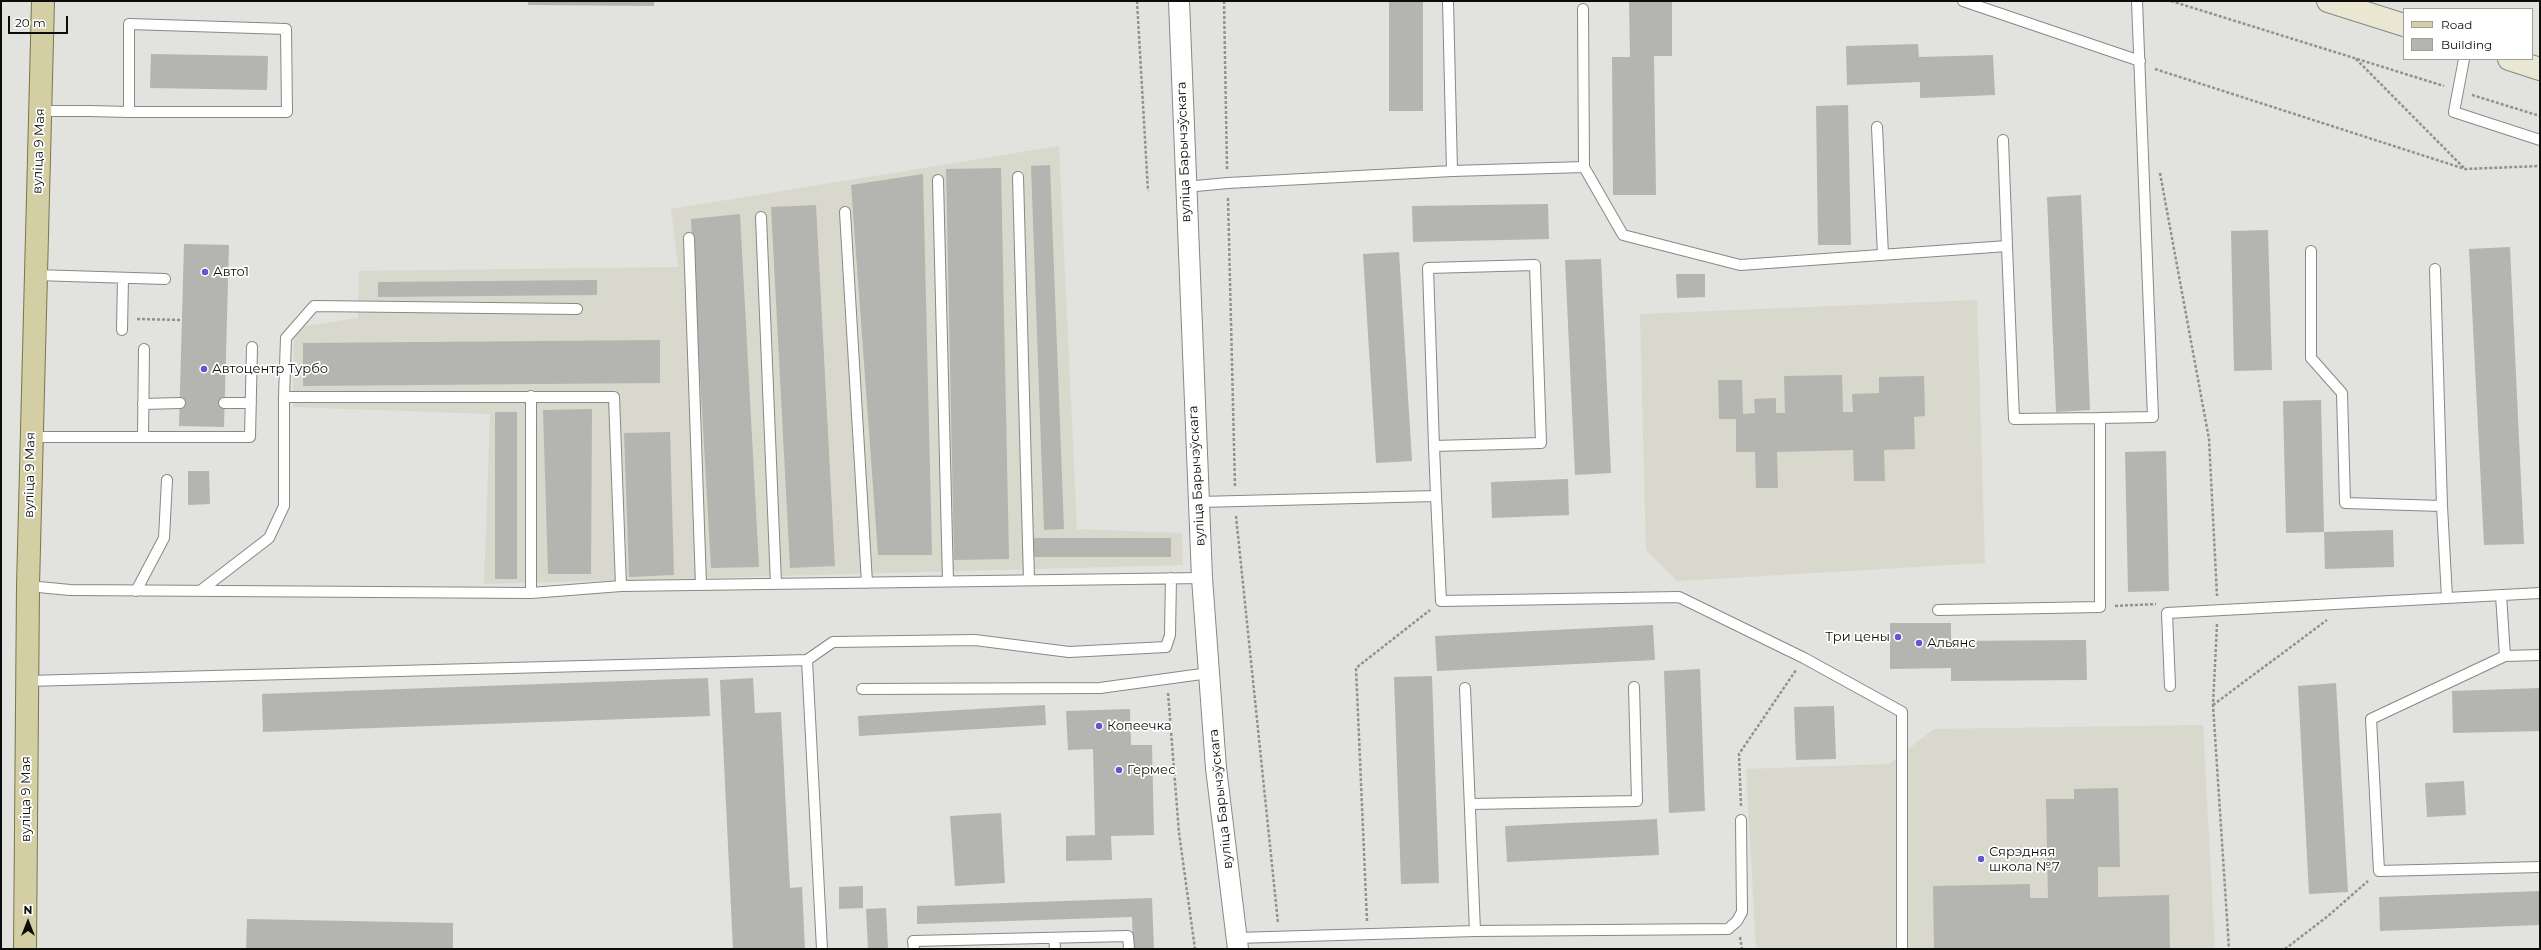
<!DOCTYPE html>
<meta charset="utf-8">
<style>
body{margin:0}
#map{position:relative;width:2541px;height:950px;overflow:hidden;background:#e2e2de;font-family:Montserrat,sans-serif}
canvas{display:block}
.frame{position:absolute;inset:0;border:2px solid #0c0c0b;pointer-events:none}
.legend{position:absolute;left:2403px;top:8px;width:130px;height:52px;box-sizing:border-box;background:#fff;border:1px solid #9e9e9d;margin:0;padding:5px 7px;list-style:none;font-size:12px;color:#0c0c0b}
.legend li{display:flex;align-items:center;gap:8px;height:20px}
.legend b{width:20px;border:1px solid #9e9e9d}
.north{position:absolute;left:8px;top:902px;width:40px;height:40px;-webkit-text-stroke:3px #fff;paint-order:stroke;rotate:0deg;font-size:11px;font-weight:700;line-height:16px;text-align:center;color:#0c0c0b}
.north::after{content:'';display:block;margin:auto;width:14px;height:18px;background:#0c0c0b;clip-path:polygon(50% 0,100% 100%,50% 72%,0 100%)}
.scale{position:absolute;left:8px;top:16px;width:60px;height:18px;box-sizing:border-box;border:2px solid #0c0c0b;border-top:0;padding-left:5px;font-size:12px;line-height:14px;white-space:nowrap;color:#0c0c0b;-webkit-text-stroke:3px #fff;paint-order:stroke}
</style>
<div id="map">
<canvas width="2541" height="950"></canvas>
<div class="frame"></div>
<ul class="legend">
<li><b style="height:5px;background:#d4cea4"></b>Road</li>
<li><b style="height:11px;background:#b4b4b1"></b>Building</li>
</ul>
<div class="north">N</div>
<div class="scale">20 m</div>
</div>
<script>
const ctx = document.querySelector('canvas').getContext('2d');
ctx.lineJoin = 'round';
function fill(path, color) { ctx.fillStyle = color; ctx.fill(path, 'evenodd'); }
const shape = rows => new Path2D(rows.map(r => 'M' + r).join(''));
function trace(path, color, width, dash) { ctx.strokeStyle = color; ctx.lineWidth = width; ctx.lineCap = dash ? 'butt' : 'round'; ctx.setLineDash(dash || []); ctx.stroke(path); }
function write(font, color, halo, rows, align = 'center') {
  ctx.font = font + ' Montserrat,sans-serif'; ctx.lineWidth = 3.5; ctx.setLineDash([]); ctx.textBaseline = 'middle'; ctx.strokeStyle = halo; ctx.fillStyle = color; for (const [text, x, y, turn = 0] of rows) {
    ctx.save(); ctx.translate(x, y); ctx.rotate((+turn || 0) * Math.PI / 180); ctx.textAlign = isNaN(turn) ? turn : align; if (halo) ctx.strokeText(text, 0, 0); ctx.fillText(text, 0, 0); ctx.restore();
  }
}
fill(shape([
 [1059,146,1077,529,1182,533,1183,565,484,584,490,414,293,407,294,328,358,318,359,271,678,267,671,209],
 [1977,300,1985,563,1677,581,1646,550,1640,314],
 [2203,725,2215,949,1756,949,1746,769,1889,764,1934,729]
]), '#d9d8cd');
fill(shape([
 [528,1,654,1,654,6,528,5],
 [1389,1,1423,1,1423,111,1389,111],
 [1629,1,1672,1,1672,56,1654,56,1656,195,1613,195,1612,57,1630,57],
 [1918,44,1919,57,1993,55,1995,95,1920,98,1920,82,1847,85,1846,46],
 [151,54,268,56,267,90,150,88],
 [1848,105,1851,245,1818,245,1816,106],
 [1050,165,1064,529,1044,530,1031,166],
 [1001,168,1009,559,954,560,946,169],
 [923,174,932,555,878,555,851,185],
 [2081,195,2090,410,2056,412,2047,197],
 [1548,204,1549,239,1413,242,1412,206],
 [816,205,835,566,790,568,771,207],
 [740,214,759,567,711,568,691,219],
 [2268,230,2272,370,2234,371,2231,231],
 [184,244,229,245,224,427,179,426],
 [2510,247,2524,544,2484,545,2469,249],
 [1399,252,1412,461,1376,463,1363,254],
 [1601,259,1611,473,1575,475,1565,260],
 [1676,274,1705,274,1705,297,1677,298],
 [597,280,597,295,378,297,378,282],
 [660,340,660,383,303,386,303,343],
 [1842,375,1843,412,1853,412,1852,394,1879,393,1879,377,1924,376,1925,416,1914,417,1915,449,1884,450,1885,481,1854,481,1853,450,1777,452,1778,488,1756,488,1755,452,1736,452,1736,419,1719,419,1718,380,1742,380,1743,414,1755,413,1754,399,1776,398,1776,413,1785,413,1784,376],
 [2321,400,2324,532,2286,533,2283,401],
 [592,409,591,574,548,574,543,410],
 [495,412,517,412,517,579,495,579],
 [670,432,674,575,629,577,624,433],
 [2166,451,2169,591,2128,592,2125,452],
 [188,471,209,471,210,504,188,505],
 [1568,479,1569,515,1492,518,1491,482],
 [2393,530,2394,567,2325,569,2324,532],
 [1034,538,1171,538,1171,557,1034,557],
 [1890,623,1951,623,1951,641,2086,640,2087,680,1951,681,1951,668,1890,669],
 [1653,625,1655,660,1437,671,1435,636],
 [1700,669,1705,811,1669,813,1664,671],
 [1432,676,1439,883,1401,884,1394,677],
 [708,678,710,716,263,732,262,694],
 [753,678,755,713,781,712,790,888,802,887,805,949,733,949,720,680],
 [2336,683,2348,892,2309,894,2298,686],
 [2540,688,2540,731,2453,733,2452,691],
 [1045,705,1046,725,859,736,858,716],
 [1834,706,1836,759,1796,760,1794,707],
 [1130,709,1131,745,1152,745,1154,835,1111,836,1112,860,1066,861,1066,836,1095,835,1093,749,1068,750,1066,711],
 [2464,781,2466,815,2427,817,2425,783],
 [2118,788,2120,867,2098,867,2098,897,2169,895,2170,949,1934,949,1933,886,2030,884,2030,898,2048,898,2046,799,2074,799,2074,789],
 [1001,813,1005,883,955,886,950,816],
 [1657,819,1659,855,1507,862,1505,826],
 [863,886,863,908,839,909,839,887],
 [2540,891,2540,925,2380,931,2379,897],
 [1152,898,1154,949,1133,949,1132,917,917,924,917,906],
 [886,908,888,949,868,949,866,909],
 [247,919,453,923,453,949,246,949]
]), '#b4b4b1');
const lane = shape([
 [1448,1,1452,171],
 [1963,1,2140,61],
 [1583,9,1584,167],
 [2464,59,2454,112,2540,140],
 [40,111,89,111,129,112,287,112,286,29,129,24,129,112],
 [1877,127,1883,255],
 [2003,140,2007,246],
 [1018,177,1029,580],
 [938,180,948,581],
 [1185,187,1228,183,1452,171,1584,167,1623,235,1740,265,2007,246,2014,419,2100,418],
 [845,212,867,583],
 [761,217,776,584],
 [689,238,701,585],
 [2311,251,2311,358,2342,393,2345,503,2442,506],
 [2435,269,2442,506,2447,598],
 [35,275,165,279],
 [122,330,123,278],
 [531,396,531,593],
 [284,397,286,338,314,306,577,309],
 [224,403,251,403],
 [143,404,180,403],
 [31,437,250,437,252,347],
 [143,437,144,349],
 [1436,496,1441,601,1679,597,1804,658,1902,712,1902,949],
 [1199,502,1436,496,1434,446,1428,268,1535,265,1541,443,1434,446],
 [28,586,70,590,531,593,621,586,1202,578],
 [136,591,164,538,167,480],
 [200,591,269,538,284,506,284,397,614,397,621,586],
 [2501,595,2505,656,2540,655],
 [1938,610,2100,607,2100,418,2153,417,2137,1],
 [2505,656,2371,719,2379,871,2540,867],
 [27,681,807,660],
 [2170,686,2167,613,2540,593],
 [1465,688,1475,931],
 [862,689,1100,688,1209,673],
 [1470,804,1637,801,1634,687],
 [1054,938,1055,949],
 [1236,938,1475,931,1728,929,1737,921,1742,912,1741,820],
 [822,949,807,660,833,642,975,640,1069,652,1166,647,1170,635,1171,578],
 [914,949,913,941,1128,936,1129,949]
]);
const street = shape([
 [1179,1,1202,578,1216,768,1238,949]
]);
const secondary = shape([
 [2328,1,2404,25],
 [2509,59,2540,69]
]);
const primary = shape([
 [25,949,28,586,43,1]
]);
trace(lane, '#888884', 12);
trace(street, '#888884', 22);
trace(secondary, '#888884', 24);
trace(primary, '#7b7547', 24);
trace(shape([
 [1137,1,1148,191],
 [1224,1,1227,169],
 [2171,1,2444,86],
 [2356,59,2464,168],
 [2155,69,2465,169,2540,166],
 [2472,95,2540,116],
 [2160,173,2209,439,2217,596],
 [1228,198,1235,487],
 [137,319,182,320],
 [1236,516,1278,923],
 [2115,606,2156,604],
 [2217,624,2213,705,2229,949],
 [1168,693,1179,833,1195,949],
 [2213,705,2327,620],
 [1741,806,1739,754,1796,670],
 [1367,921,1356,668,1430,610],
 [1740,937,1742,949],
 [2285,949,2328,916,2368,881]
]), '#91918e', 2.5, [3, 2]);
trace(lane, '#fff', 10);
trace(street, '#fff', 20);
trace(secondary, '#e9e7d1', 22);
trace(primary, '#d4cea4', 22);
for (const [x, y, r, color] of [
 [205,272,4,"#6158d1"],
 [204,369,4,"#6158d1"],
 [1898,637,4,"#6158d1"],
 [1919,643,4,"#6158d1"],
 [1099,726,4,"#6158d1"],
 [1119,770,4,"#6158d1"],
 [1981,859,4,"#6158d1"]
]) { const dot = new Path2D(); dot.arc(x, y, r, 0, 2 * Math.PI); ctx.fillStyle = color; ctx.fill(dot); trace(dot, '#fff', 1.5); }
write('13px', '#0c0c0b', '#fff', [
 ["вуліца 9 Мая",39,151,-88],
 ["вуліца Барычэўскага",1184,152,-92],
 ["вуліца 9 Мая",30,475,-89],
 ["вуліца Барычэўскага",1197,476,-93],
 ["вуліца 9 Мая",26,799,-90],
 ["вуліца Барычэўскага",1221,799,-96]
]);
write('13px', '#0c0c0b', '#fff', [
 ["Авто1",213,272],
 ["Автоцентр Турбо",212,369],
 ["Три цены",1890,637,"right"],
 ["Альянс",1927,643],
 ["Копеечка",1107,726],
 ["Гермес",1127,770],
 ["Сярэдняя",1989,852],
 ["школа №7",1989,867]
], 'left');
</script>
